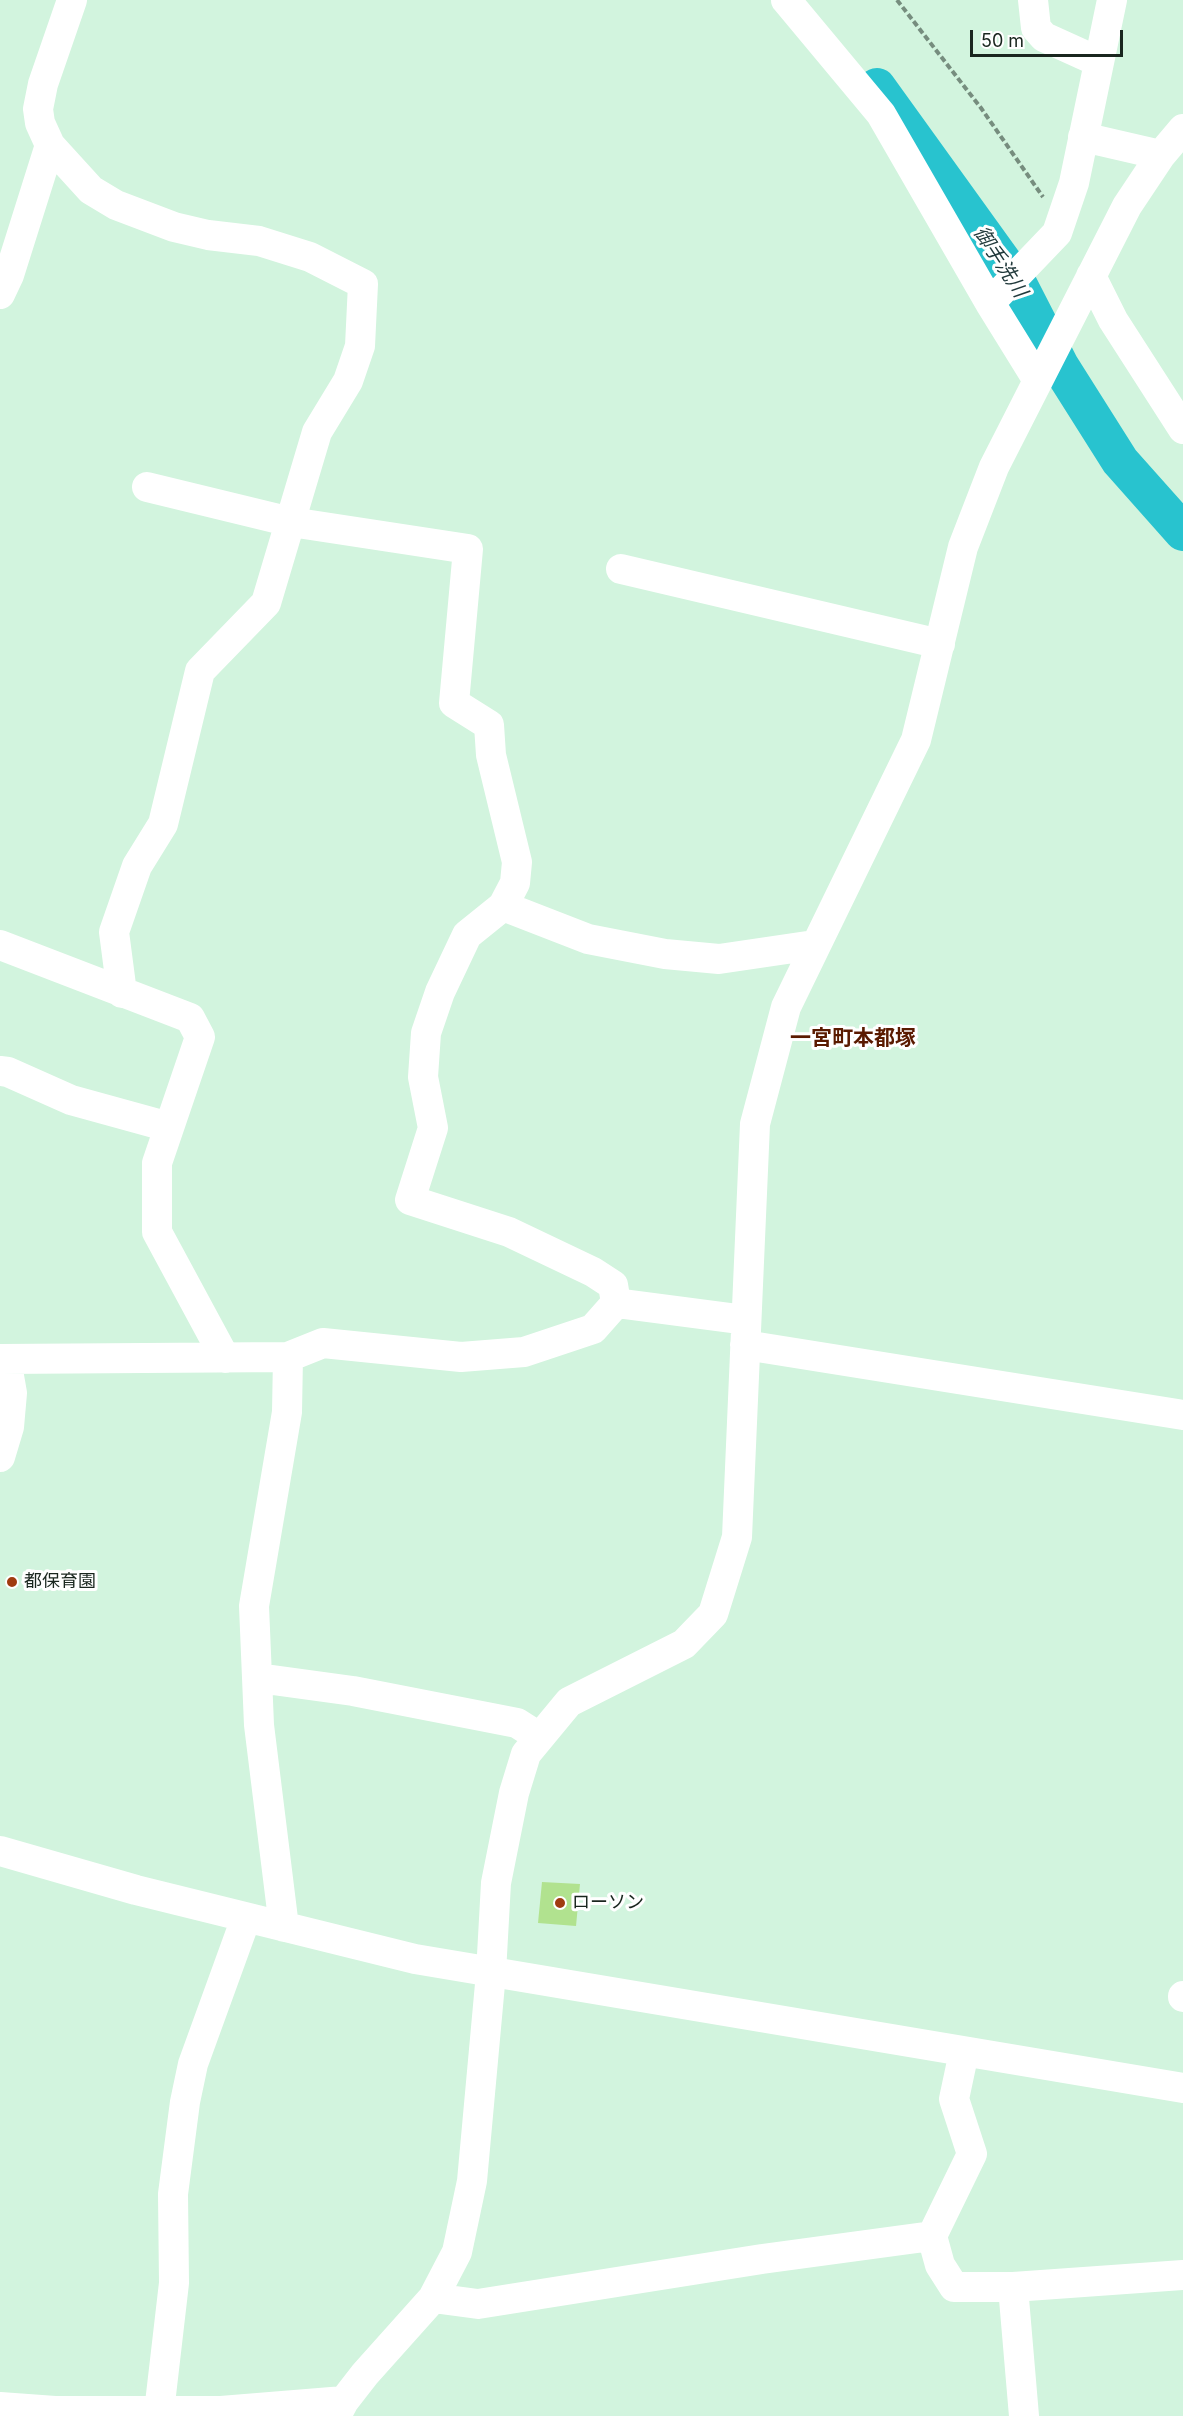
<!DOCTYPE html>
<meta charset="utf-8">
<style>
body{margin:0}
#map{position:relative;width:1183px;height:2416px;overflow:hidden;background:#d2f4de;font-family:Inter,sans-serif}
canvas{display:block}
.scale{position:absolute;left:970px;top:30px;width:153px;height:27px;box-sizing:border-box;border:3px solid #19261e;border-top:0;padding-left:8px;font-size:18px;line-height:21px;white-space:nowrap;color:#19261e;-webkit-text-stroke:4px #fff;paint-order:stroke}
</style>
<div id="map">
<canvas width="1183" height="2416"></canvas>
<div class="scale">50 m</div>
</div>
<script>
const ctx = document.querySelector('canvas').getContext('2d');
ctx.lineJoin = 'round';
const shape = rows => new Path2D(rows.map(r => 'M' + r).join(''));
function trace(path, color, width, dash) { ctx.strokeStyle = color; ctx.lineWidth = width; ctx.lineCap = dash ? 'butt' : 'round'; ctx.setLineDash(dash || []); ctx.stroke(path); }
function fill(path, color) { ctx.fillStyle = color; ctx.fill(path, 'evenodd'); }
function write(font, color, halo, rows, align = 'center') {
  ctx.font = font + ' Inter,"Noto Sans JP",sans-serif'; ctx.lineWidth = 6; ctx.setLineDash([]); ctx.textBaseline = 'middle'; ctx.strokeStyle = halo; ctx.fillStyle = color; for (const [text, x, y, turn = 0] of rows) {
    ctx.save(); ctx.translate(x, y); ctx.rotate((+turn || 0) * Math.PI / 180); ctx.textAlign = isNaN(turn) ? turn : align; if (halo) ctx.strokeText(text, 0, 0); ctx.fillText(text, 0, 0); ctx.restore();
  }
}
trace(shape([
 [877,87,1016,280,1060,366,1120,461,1183,532]
]), '#28c3cf', 38);
fill(shape([
 [542,1882,580,1884,576,1926,538,1923]
]), '#b1e28f');
trace(shape([
 [897,0,981,108,1043,197]
]), '#768d7e', 4, [6, 3]);
trace(shape([
 [786,0,881,114,990,303,1037,379],
 [1033,0,1036,28,1044,37,1097,61],
 [1083,137,1161,155],
 [50,145,91,190,116,205,174,227,208,235,259,241,310,257,363,284,360,346,348,381,317,432,266,603,200,671,163,824,137,866,114,932,122,993],
 [1091,276,1113,320,1183,429],
 [0,294,9,275,50,145,40,123,38,109,43,84,72,0],
 [990,303,1057,233,1074,183,1112,0],
 [147,487,291,522,468,549,454,703,489,725,491,755,517,862,515,883,503,906,467,935,440,992,426,1033,423,1077,433,1128,410,1200,509,1232,593,1272,613,1285,616,1303],
 [621,569,940,644],
 [503,906,588,939,665,954,719,959,814,945],
 [0,945,190,1018,200,1037,157,1163,157,1232,225,1358],
 [0,1071,8,1072,71,1100,169,1127],
 [616,1303,746,1320],
 [745,1345,1183,1415],
 [0,1359,288,1357,323,1343,461,1357,524,1352,593,1329,616,1303],
 [0,1457,9,1427,12,1393,6,1359],
 [258,1678,353,1691,517,1723,539,1737],
 [0,1851,136,1890,415,1959,1183,2088],
 [284,1927,259,1725,254,1606,287,1412,288,1357],
 [1183,1996,1183,1997],
 [964,2052,954,2099,972,2154,932,2236,940,2265,954,2287,1013,2287,1183,2275],
 [1013,2287,1024,2416],
 [433,2298,478,2304,762,2259,932,2236],
 [0,2407,55,2411,221,2411,344,2401],
 [159,2412,174,2283,173,2194,185,2102,193,2064,246,1918],
 [336,2416,344,2401,365,2374,433,2298,457,2252,472,2181,491,1973,496,1883,514,1793,526,1754,569,1702,684,1644,713,1614,737,1537,755,1124,786,1007,916,740,963,547,994,467,1127,206,1161,155,1183,129]
]), '#fff', 30);
for (const [x, y, r, color] of [
 [12,1582,6,"#a03b10"],
 [560,1903,6,"#a03b10"]
]) { const dot = new Path2D(); dot.arc(x, y, r, 0, 2 * Math.PI); ctx.fillStyle = color; ctx.fill(dot); trace(dot, '#fff', 2); }
write('18px', '#19261e', '#fff', [
 ["都保育園",24,1582],
 ["ローソン",572,1903]
], 'left');
write('italic 20px', '#223a3c', '#fff', [
 ["御手洗川",1000,262,57]
]);
write('bold 21px', '#5a1a00', '#fff', [
 ["一宮町本都塚",853,1039]
]);
</script>
